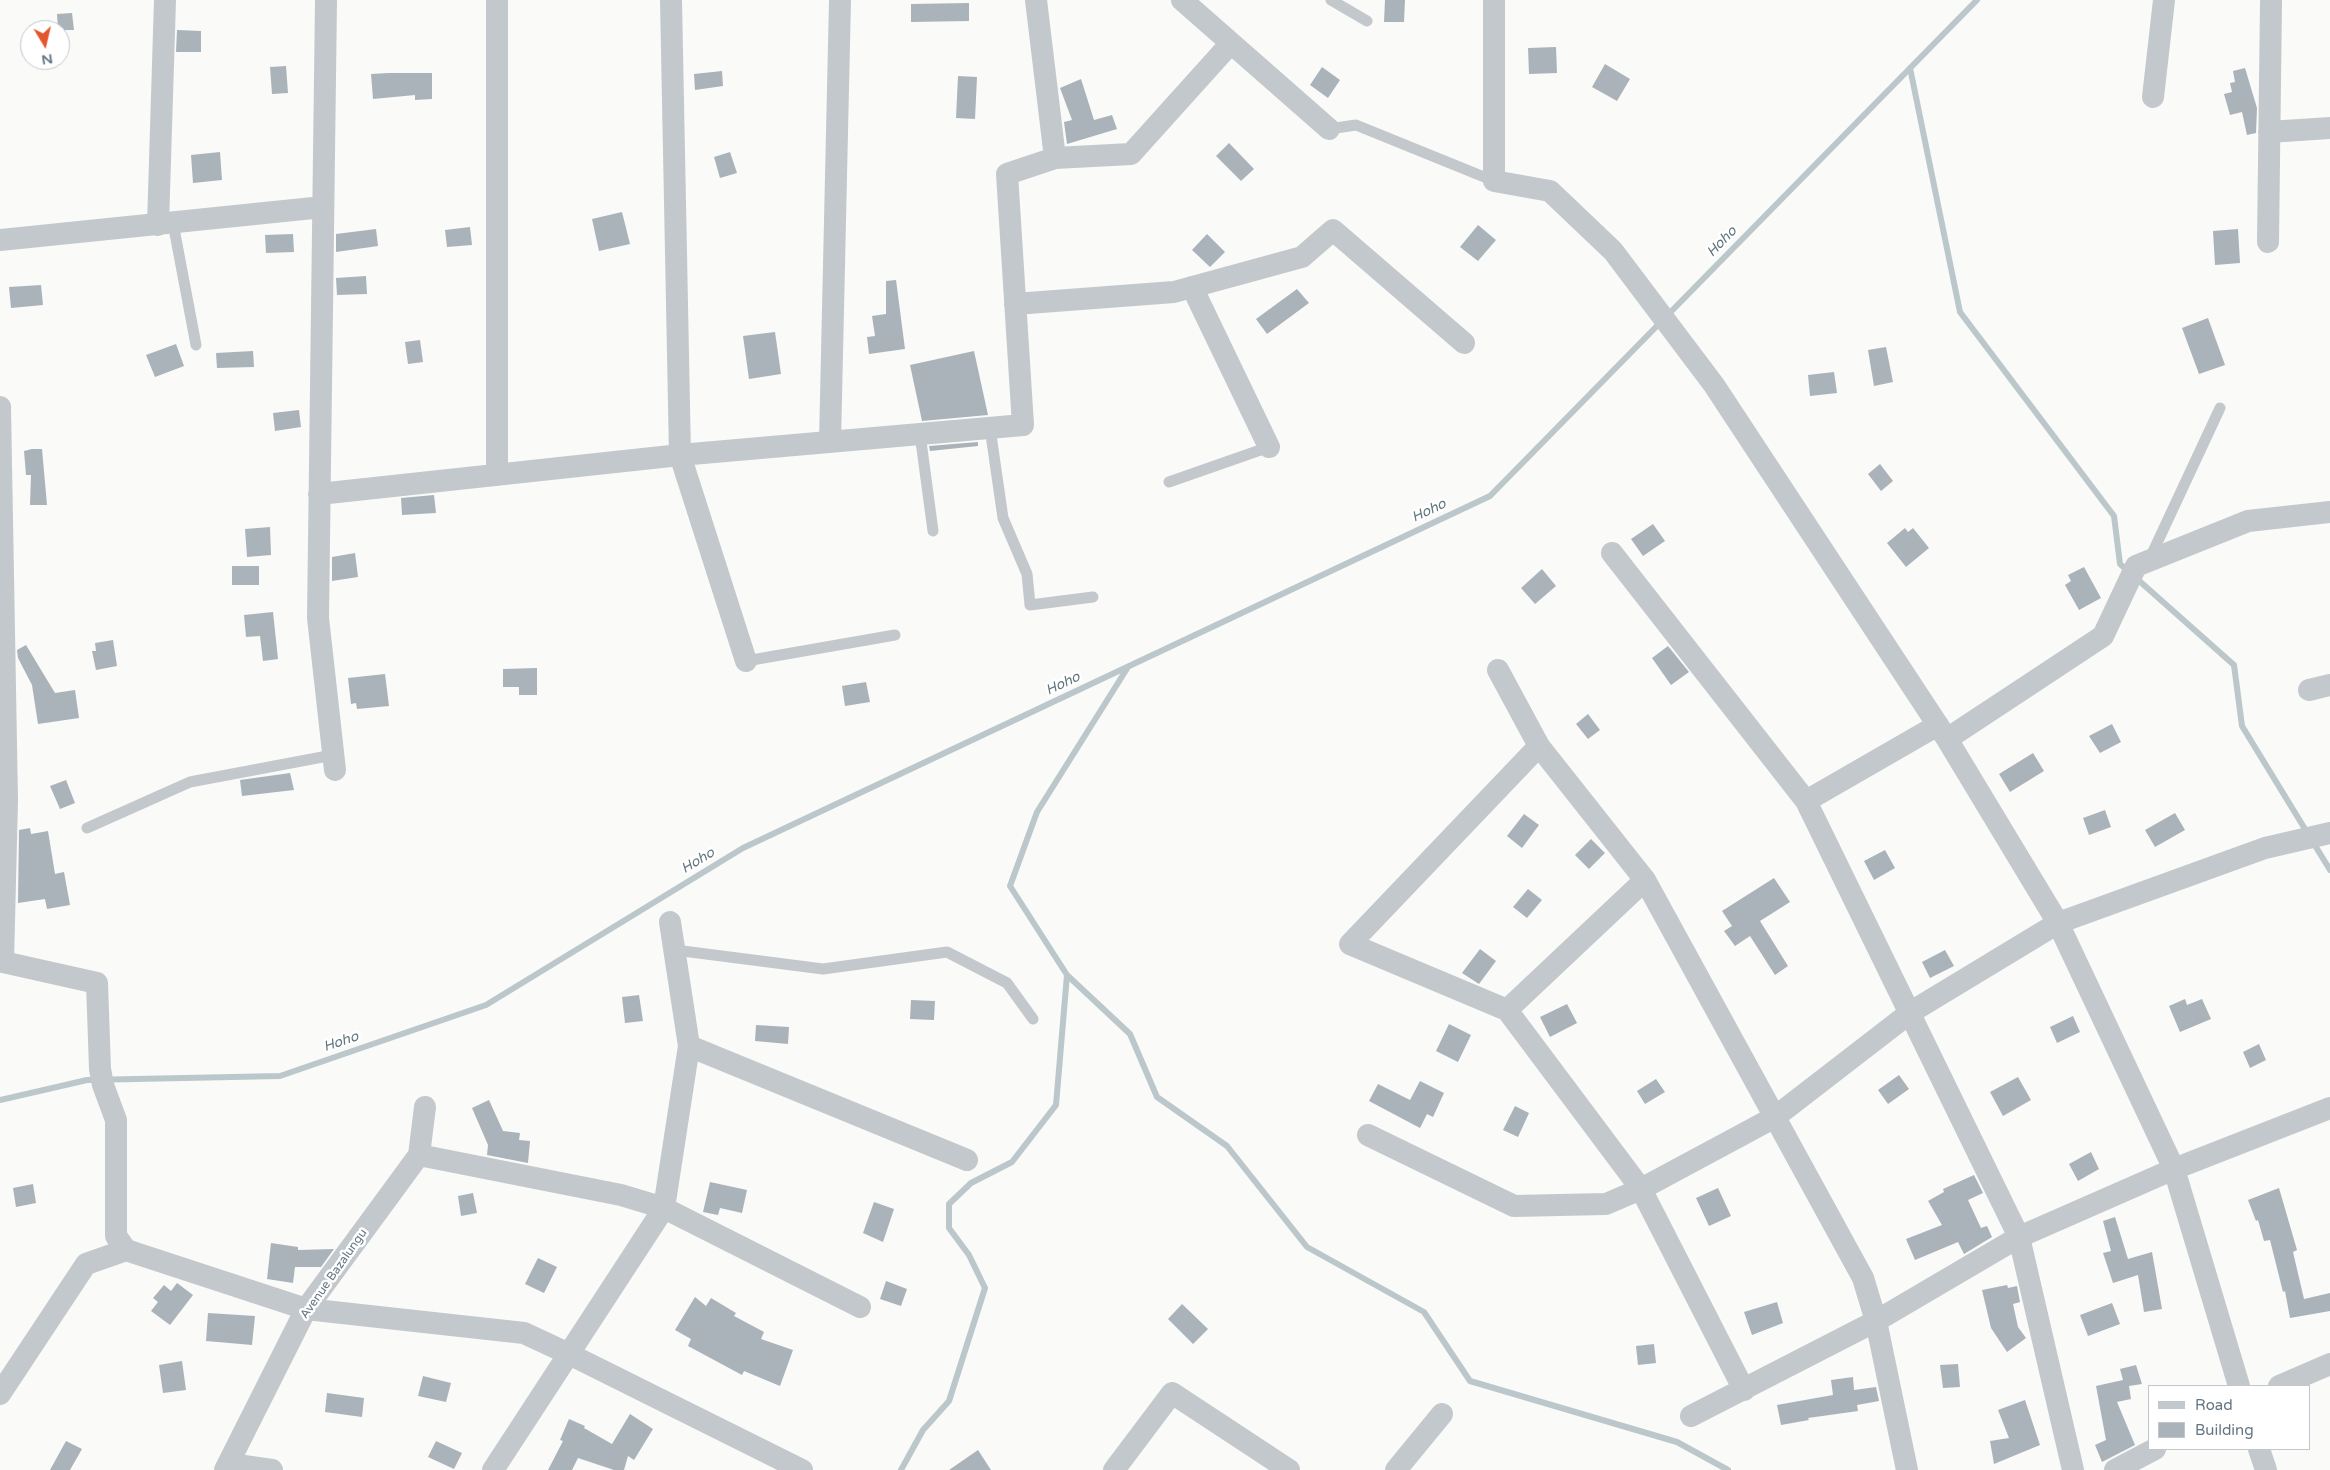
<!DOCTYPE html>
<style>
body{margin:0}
#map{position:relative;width:2330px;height:1470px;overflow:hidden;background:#fafaf8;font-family:"Varela Round",sans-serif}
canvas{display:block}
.legend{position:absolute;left:2148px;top:1385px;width:162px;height:65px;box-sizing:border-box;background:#fff;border:1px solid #c1c8cd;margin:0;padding:6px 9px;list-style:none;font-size:15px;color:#657683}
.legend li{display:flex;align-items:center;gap:10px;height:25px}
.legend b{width:25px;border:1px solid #c1c8cd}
.north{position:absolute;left:20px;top:20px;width:50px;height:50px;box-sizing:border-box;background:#fff;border:1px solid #c1c8cd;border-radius:50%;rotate:171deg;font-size:14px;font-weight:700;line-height:20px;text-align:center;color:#657683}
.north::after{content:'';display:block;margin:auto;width:18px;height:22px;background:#e4572e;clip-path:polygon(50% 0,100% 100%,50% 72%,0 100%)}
</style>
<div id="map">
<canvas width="2330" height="1470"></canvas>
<ul class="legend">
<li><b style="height:6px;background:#c3c8cc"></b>Road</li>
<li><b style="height:14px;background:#aab3b9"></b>Building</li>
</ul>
<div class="north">N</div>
</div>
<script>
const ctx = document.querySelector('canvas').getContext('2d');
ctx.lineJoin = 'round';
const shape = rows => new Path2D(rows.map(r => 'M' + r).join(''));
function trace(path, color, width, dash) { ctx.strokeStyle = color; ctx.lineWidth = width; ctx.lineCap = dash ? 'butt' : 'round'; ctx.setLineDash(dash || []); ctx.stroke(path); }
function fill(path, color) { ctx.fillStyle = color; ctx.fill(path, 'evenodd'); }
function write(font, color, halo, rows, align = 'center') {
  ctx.font = font + ' "Varela Round",sans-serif'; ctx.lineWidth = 5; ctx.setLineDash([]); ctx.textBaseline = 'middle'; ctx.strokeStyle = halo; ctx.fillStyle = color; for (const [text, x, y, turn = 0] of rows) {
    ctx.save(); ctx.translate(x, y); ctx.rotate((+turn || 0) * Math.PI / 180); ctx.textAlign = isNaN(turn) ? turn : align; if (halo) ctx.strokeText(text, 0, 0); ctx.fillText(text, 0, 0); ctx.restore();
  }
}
trace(shape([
 [1910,68,1960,312,2114,516,2120,564,2129,572],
 [2136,578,2234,665,2242,726,2330,870],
 [1128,667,1037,812,1010,886,1067,975,1130,1034,1157,1097,1227,1146,1307,1247,1424,1312,1470,1381,1677,1442,1728,1470],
 [0,1100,87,1080,280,1076,486,1005,743,848,1490,496,1977,0],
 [901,1470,923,1430,949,1401,985,1288,969,1255,949,1228,949,1204,971,1183,1012,1162,1056,1105,1067,975]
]), '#bbc7cb', 6);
fill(shape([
 [1385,0,1405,0,1404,22,1384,22],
 [969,3,969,21,911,22,911,4],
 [72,13,74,30,58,30,57,14],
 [177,30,201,31,201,52,176,52],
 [1556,47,1557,73,1529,74,1528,48],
 [1605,64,1630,79,1617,101,1592,87],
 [286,66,288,93,272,94,270,67],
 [1322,67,1340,80,1328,98,1310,85],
 [2245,68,2257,108,2256,133,2247,135,2242,112,2230,115,2224,94,2232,92,2230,83,2235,82,2233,71],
 [722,71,723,86,695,90,694,74],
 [389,73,432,73,432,99,415,100,415,95,373,99,371,74],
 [958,76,977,77,975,119,956,118],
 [1081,79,1094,120,1112,115,1117,129,1067,144,1064,122,1072,120,1060,88],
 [1229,143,1254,169,1241,181,1216,156],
 [220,152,222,180,193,183,191,155],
 [730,152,737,173,720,178,714,157],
 [622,212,630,244,599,251,592,219],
 [1478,225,1496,240,1478,261,1460,247],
 [470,227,472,245,447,247,445,230],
 [376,229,378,246,336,252,336,234],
 [2238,229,2240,263,2215,265,2213,231],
 [293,234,294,252,266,253,265,235],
 [1207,234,1225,252,1210,267,1192,250],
 [366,276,367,294,337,295,336,278],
 [896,280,905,349,869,354,867,337,875,336,872,316,886,314,886,281],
 [41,285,43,305,11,308,9,287],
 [1297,289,1309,303,1267,334,1256,319],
 [2208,318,2225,365,2199,374,2182,328],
 [775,332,781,374,749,379,743,336],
 [420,340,423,362,408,364,405,342],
 [176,344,184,366,155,377,146,355],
 [1886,347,1893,382,1874,386,1868,350],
 [253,351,254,367,217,368,216,353],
 [974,351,988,415,922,421,910,365],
 [1834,372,1837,393,1810,396,1808,375],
 [299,410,301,427,275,431,273,413],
 [978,442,978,446,930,451,929,446],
 [32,449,42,449,47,505,30,505,31,475,26,475,24,451],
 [1880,464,1893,481,1881,491,1868,474],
 [434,495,436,513,402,515,401,498],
 [1653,524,1665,541,1643,556,1631,539],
 [270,527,271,555,247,557,245,529],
 [1905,528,1908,532,1913,528,1929,548,1906,567,1887,543],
 [355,553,358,577,332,581,332,557],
 [232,566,259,566,259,585,232,585],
 [2084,567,2101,598,2079,610,2065,585,2071,581,2068,575],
 [1542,569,1556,586,1535,604,1521,588],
 [273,612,278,659,263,661,260,636,246,637,244,615],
 [113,640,117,666,96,670,92,651,96,651,95,643],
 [26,645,55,693,75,690,79,718,38,724,32,685,18,658,17,650],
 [1668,646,1689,672,1671,685,1652,658],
 [537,668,537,695,519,695,519,687,503,687,503,669],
 [385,674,389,706,357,709,356,703,351,704,348,678],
 [866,682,870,702,845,706,842,686],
 [1588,714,1600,730,1588,739,1576,724],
 [2112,724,2121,742,2100,753,2089,736],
 [2033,753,2044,771,2010,792,1999,774],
 [290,773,294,790,242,796,240,780],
 [66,780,75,803,60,809,50,786],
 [2105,810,2111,827,2089,835,2083,818],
 [2175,813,2185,830,2155,847,2145,830],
 [1524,814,1539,825,1522,848,1507,836],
 [30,828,31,834,48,831,55,874,64,872,70,905,47,909,45,899,18,903,19,830],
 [1591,839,1605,853,1589,869,1575,855],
 [1885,850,1895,868,1874,880,1864,861],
 [1774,878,1790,902,1760,921,1788,966,1775,975,1750,936,1735,946,1724,931,1732,926,1722,911],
 [1528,889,1542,900,1527,918,1513,907],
 [1480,949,1496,961,1479,984,1462,973],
 [1945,950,1954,966,1930,978,1922,962],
 [639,995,643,1021,625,1023,622,997],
 [2185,999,2187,1005,2202,999,2211,1019,2180,1032,2169,1006],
 [911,1000,935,1001,934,1020,910,1019],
 [1567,1004,1577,1023,1550,1037,1540,1017],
 [2073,1016,2080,1032,2057,1043,2050,1027],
 [1449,1024,1471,1035,1458,1062,1436,1051],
 [756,1025,789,1027,788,1044,755,1041],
 [2259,1044,2266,1060,2250,1068,2243,1052],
 [1899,1075,1909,1089,1888,1104,1878,1090],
 [2018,1077,2031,1100,2003,1116,1990,1092],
 [1656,1079,1665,1092,1645,1104,1637,1091],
 [1420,1081,1444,1093,1433,1117,1427,1114,1420,1128,1369,1101,1378,1084,1410,1100],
 [489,1100,503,1131,520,1133,519,1140,530,1141,528,1163,487,1155,488,1145,472,1108],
 [1515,1106,1529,1113,1518,1137,1503,1130],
 [2091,1152,2099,1169,2078,1181,2069,1164],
 [1974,1175,1983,1193,1968,1200,1981,1228,1987,1226,1992,1237,1964,1254,1958,1242,1915,1260,1906,1239,1942,1225,1928,1201,1944,1192,1943,1189],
 [710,1182,747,1190,742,1213,720,1208,718,1215,703,1212],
 [33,1184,36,1203,16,1207,13,1188],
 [1718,1188,1731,1216,1709,1226,1696,1198],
 [2279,1188,2297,1250,2293,1252,2304,1299,2330,1293,2330,1311,2290,1318,2285,1291,2283,1292,2270,1240,2264,1241,2258,1220,2256,1221,2248,1200],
 [473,1193,477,1213,461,1216,458,1196],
 [874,1202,894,1209,883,1242,863,1233],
 [2115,1217,2128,1259,2152,1252,2162,1309,2144,1312,2138,1275,2113,1283,2103,1253,2111,1251,2103,1221],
 [271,1243,298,1247,298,1250,334,1249,321,1267,295,1267,293,1283,267,1279],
 [538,1258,557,1267,544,1293,525,1284],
 [886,1281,907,1289,901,1306,880,1299],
 [177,1283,193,1295,170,1325,151,1311,158,1302,153,1298,164,1285,171,1291],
 [2007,1285,2008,1288,2017,1286,2020,1302,2013,1304,2018,1327,2026,1338,2007,1352,1991,1328,1982,1290],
 [695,1297,706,1306,711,1298,736,1313,734,1316,764,1332,761,1339,793,1350,780,1386,744,1371,742,1375,688,1346,691,1339,675,1330],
 [1777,1302,1783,1323,1752,1335,1744,1312],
 [2112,1303,2120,1324,2088,1336,2080,1315],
 [1182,1304,1208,1329,1193,1344,1168,1319],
 [208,1313,255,1316,252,1345,206,1341],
 [1654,1344,1656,1363,1638,1365,1636,1346],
 [182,1361,186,1390,163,1393,159,1365],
 [1958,1364,1960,1387,1943,1388,1940,1365],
 [2136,1365,2142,1384,2129,1386,2131,1399,2117,1402,2135,1445,2102,1462,2095,1445,2106,1440,2096,1386,2123,1380,2120,1369],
 [423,1376,451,1383,446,1402,418,1396],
 [1853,1377,1854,1390,1876,1387,1879,1401,1857,1405,1858,1411,1808,1418,1809,1420,1781,1425,1777,1405,1833,1395,1831,1380],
 [327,1393,364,1398,362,1417,325,1412],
 [2025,1400,2040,1445,1994,1464,1990,1441,2009,1438,1998,1410],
 [630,1414,653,1429,634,1460,628,1456,624,1470,614,1470,578,1458,572,1470,548,1470,563,1441,560,1440,569,1419,585,1426,584,1428,612,1444],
 [66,1441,82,1449,70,1470,50,1470],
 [436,1441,462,1453,454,1469,428,1457],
 [978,1450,991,1470,949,1470]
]), '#aab3b9');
trace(shape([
 [1331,0,1367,21],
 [1329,129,1356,125,1494,181],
 [173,223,196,345],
 [990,428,1003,518,1027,574,1030,605,1093,597],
 [920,434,933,531],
 [1169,482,1269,447],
 [2150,558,2220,408],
 [746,661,895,635],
 [87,828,190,782,333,755],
 [675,950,823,969,947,952,1007,983,1033,1019]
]), '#c3c8cc', 11);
trace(shape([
 [326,0,318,618,335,770],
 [671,0,680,455,746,661],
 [1036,0,1055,158],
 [1182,0,1329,129],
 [1494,0,1494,181,1550,191,1613,251,1714,385,1947,739,2058,923,2174,1169,2239,1386],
 [2153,97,2164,0],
 [2269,132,2330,128],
 [158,225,165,0],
 [0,240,323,207],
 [2268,242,2271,2],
 [1192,287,1269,447],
 [1015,304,1174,292,1302,257,1333,230,1464,343],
 [0,407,7,800,3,962,97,983,100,1069,103,1085,116,1120,116,1236,126,1250,306,1309,524,1333,569,1354,802,1470],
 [830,442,840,0],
 [497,475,497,0],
 [319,494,680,455,1023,425,1007,174,1055,158,1131,154,1231,43],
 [1612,553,1806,801,2019,1237,2073,1470],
 [1498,670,1539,746,1645,880,1863,1278,1876,1321,1907,1470],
 [2309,690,2330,685],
 [1947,739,2103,636,2136,566,2248,521,2330,512],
 [1539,746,1350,944,1507,1010,1641,1189,1744,1390],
 [1806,801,1938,725],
 [1507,1010,1645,880],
 [689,1046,967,1160],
 [1368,1135,1514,1206,1606,1204,1641,1189,1775,1117,1911,1012,2058,923,2265,848,2330,833],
 [419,1155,621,1195,664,1208,860,1307],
 [2279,1386,2330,1364],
 [0,1394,86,1264,126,1250],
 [1691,1416,1876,1321,2019,1237,2174,1169,2330,1108],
 [2259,1449,2266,1470],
 [230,1464,272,1470],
 [225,1470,306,1309,419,1155,425,1107],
 [493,1470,664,1208,689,1046,670,922],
 [1114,1470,1172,1393,1289,1470],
 [1396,1470,1442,1414],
 [2115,1470,2155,1449]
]), '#c3c8cc', 22);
write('12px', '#657683', '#fff', [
 ["Avenue Bazalungu",334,1274,-55]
]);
write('italic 14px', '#60757c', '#fff', [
 ["Hoho",1722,242,-46],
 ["Hoho",1429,511,-25],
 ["Hoho",1063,684,-25],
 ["Hoho",698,861,-31],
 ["Hoho",341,1042,-19]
]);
</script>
